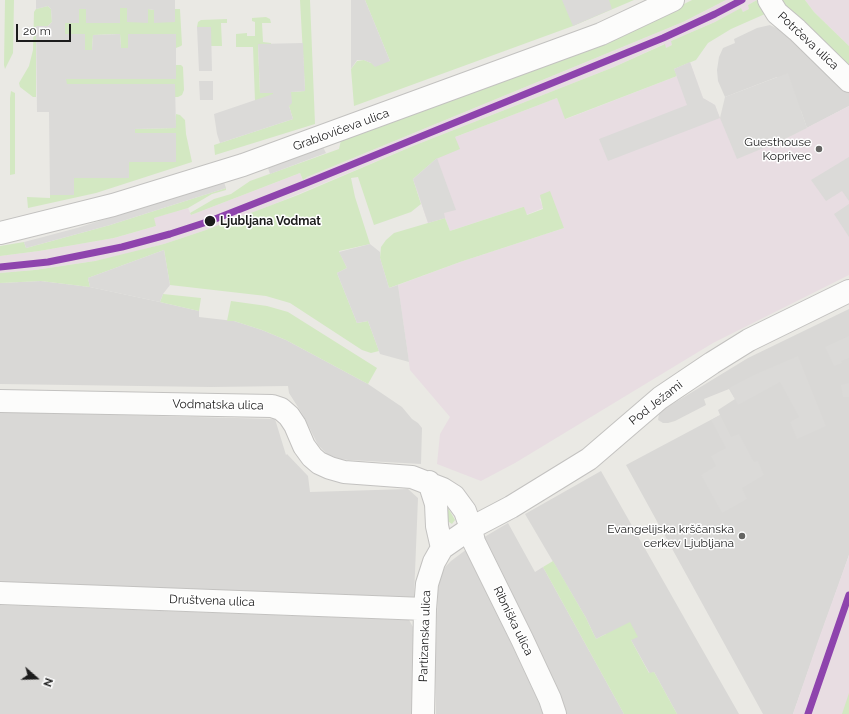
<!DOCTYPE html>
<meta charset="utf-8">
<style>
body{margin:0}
#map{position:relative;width:849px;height:714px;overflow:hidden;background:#eae9e4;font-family:Raleway,sans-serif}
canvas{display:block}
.north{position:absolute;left:16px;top:658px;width:40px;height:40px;-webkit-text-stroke:3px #fff;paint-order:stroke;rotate:110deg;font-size:11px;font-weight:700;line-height:16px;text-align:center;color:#1c1c1c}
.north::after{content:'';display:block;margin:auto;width:14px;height:18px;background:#1c1c1c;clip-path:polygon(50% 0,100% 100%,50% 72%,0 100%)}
.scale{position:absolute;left:16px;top:24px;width:55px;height:18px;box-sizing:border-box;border:2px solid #1c1c1c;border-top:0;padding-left:5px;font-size:12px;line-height:14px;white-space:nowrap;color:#1c1c1c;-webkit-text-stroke:3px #fff;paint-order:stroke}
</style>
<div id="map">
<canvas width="849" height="714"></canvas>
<div class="north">N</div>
<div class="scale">20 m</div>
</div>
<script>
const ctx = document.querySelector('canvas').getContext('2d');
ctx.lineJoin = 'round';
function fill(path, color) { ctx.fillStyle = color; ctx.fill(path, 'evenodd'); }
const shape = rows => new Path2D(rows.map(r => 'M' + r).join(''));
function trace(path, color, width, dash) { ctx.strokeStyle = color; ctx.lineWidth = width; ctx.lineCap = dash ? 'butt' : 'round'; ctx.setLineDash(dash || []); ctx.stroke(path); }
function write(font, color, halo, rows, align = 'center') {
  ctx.font = font + ' Raleway,sans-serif'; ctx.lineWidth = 3; ctx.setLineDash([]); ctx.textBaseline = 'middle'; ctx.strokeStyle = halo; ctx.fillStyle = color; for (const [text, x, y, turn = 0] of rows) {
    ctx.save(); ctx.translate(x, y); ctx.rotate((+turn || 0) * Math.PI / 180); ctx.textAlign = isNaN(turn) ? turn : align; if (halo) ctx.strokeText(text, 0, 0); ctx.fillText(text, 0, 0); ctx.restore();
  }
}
fill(shape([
 [770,25,792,36,837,79,849,93,849,106,807,128,801,111,777,77,725,97,718,81,717,70,719,57,723,48,735,43,734,39,757,28],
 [41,281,90,287,160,302,199,311,199,317,234,321,262,330,286,340,368,384,402,407,412,419,418,423,422,428,421,464,349,460,339,459,327,454,318,445,303,415,289,393,288,386,211,387,0,384,0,283],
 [849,309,849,555,793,714,763,714,626,465,720,415,718,410,735,399,729,389,704,399,706,405,675,421,668,423,663,423,658,420,659,414,661,411,748,358],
 [0,412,275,419,286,455,287,454,308,476,310,492,408,489,418,498,414,597,0,582],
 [601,471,690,628,739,714,677,714,654,672,650,674,631,640,606,634,596,639,586,618,525,514],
 [508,523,535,572,543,567,624,714,566,714,557,688,481,539],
 [467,549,538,701,543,714,436,714,435,670,438,589,441,574,446,566,451,561],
 [0,605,409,620,413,627,412,714,0,714]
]), '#d9d8d6');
fill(shape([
 [726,0,757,0,748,5,749,9,743,12,741,9,715,22,671,41,672,45,666,48,664,44,614,67,413,146,272,205,206,230,164,244,122,255,95,261,35,270,0,273,0,256,39,251,114,238,156,226,153,218,188,208,191,215,300,173,303,180,307,177,683,22],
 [805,0,849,0,849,46,814,12],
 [690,62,703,98,715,105,720,118,783,140,849,106,849,275,713,343,515,463,481,481,437,464,440,434,450,417,410,370,398,285,460,262,564,228,539,197,543,208,526,215,524,208,523,207,450,231,445,218,428,223,413,179,437,158,455,137,557,98,566,119,677,76],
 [849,555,849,714,793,714,818,641]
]), '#e8dde2');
fill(shape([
 [5,0,14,0,13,53,5,69,4,65],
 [300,0,310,0,315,124,215,155,214,145,293,119,289,106,291,92,305,91],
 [365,0,634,0,573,26,354,106,351,69,357,61,364,60,371,63,390,61],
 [692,0,726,0,683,22,307,177,303,180,300,173,191,215,190,213,214,199,231,194,250,181,339,149,341,140,676,8],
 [757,0,760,0,765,14,731,29,708,43,696,60,674,69,677,76,565,119,557,98,455,137,460,149,436,159,413,179,421,204,411,212,374,225,358,177,351,178,355,197,370,244,339,251,347,268,337,273,357,323,368,321,379,351,371,353,362,350,290,303,266,296,170,285,164,250,88,278,90,287,41,281,0,283,0,273,35,270,95,261,164,244,206,230,298,195,413,146,614,67,665,44,666,48,672,45,671,41,715,22,741,8,743,12,749,9,748,5],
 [779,0,805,0,814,12,849,46,849,67],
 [48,6,51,9,52,22,48,26,36,27,36,97,33,97,20,87,19,83,29,66,33,50,34,12,36,9],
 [120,8,127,8,127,22,148,9,154,10,175,22,175,9,180,9,182,45,181,46,176,48,176,35,128,35,128,48,121,48,120,34,93,35,92,50,85,50,65,34,65,23,79,9,86,9,86,23,120,23],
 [266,17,270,19,271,23,262,23,263,42,271,43,271,44,258,45,260,93,274,93,272,96,255,101,253,47,236,47,236,34,247,33,247,36,255,36,255,22,252,21,252,18],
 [227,19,227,23,221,23,222,46,211,46,211,27,197,27,198,22,201,20],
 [175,65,181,65,183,67,184,90,182,95,178,97,175,97,175,84,66,84,66,79,175,79],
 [11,91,15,93,15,174,10,175,10,98],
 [176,114,180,115,185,120,186,134,192,162,96,193,28,208,27,197,50,198,50,195,73,195,74,178,128,178,129,162,176,162,135,133,135,129,175,128],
 [226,188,226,190,212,194,188,208,154,218,156,226,114,238,39,251,0,256,0,246,24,242,26,248,110,225],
 [550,191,564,228,460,262,389,288,380,258,381,247,386,240,394,233,445,218,450,231,523,207,524,207,527,215,543,209,540,195],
 [163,294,201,298,199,311,160,302],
 [231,301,267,306,288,312,377,368,368,384,286,340,262,330,234,321,227,321],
 [443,499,455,520,452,524,446,520],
 [553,561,586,618,596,639,630,622,638,637,631,640,649,673,654,672,677,714,624,714,543,567],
 [849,693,849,714,842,714]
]), '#d3e8c2');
fill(shape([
 [36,0,175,0,175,22,154,23,154,10,148,9,148,23,127,22,127,8,120,8,120,23,86,23,86,9,79,9,79,23,65,23,65,34,85,34,85,50,92,50,93,35,120,34,121,48,128,48,128,34,176,34,176,79,66,79,67,84,175,84,176,128,135,129,135,133,176,133,176,162,129,162,129,178,74,178,74,195,50,195,49,112,37,112,36,26,48,26,52,22,51,9,48,6,36,9],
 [351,0,365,0,390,61,375,67,371,63,364,60,357,60,351,69],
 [562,0,609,0,612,9,573,26],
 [197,27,211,27,212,71,199,71],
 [303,43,305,91,291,92,292,103,289,106,293,119,220,143,217,134,214,114,273,94,273,93,260,93,258,44],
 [690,62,703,98,715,105,720,118,725,97,788,73,807,128,783,140,737,159,720,118,608,161,599,139,687,105,674,69],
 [199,81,213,81,213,100,200,100],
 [323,147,326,153,270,174,268,168],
 [849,157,849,201,842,191,826,201,811,180],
 [437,158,456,210,444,213,445,218,428,223,413,179],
 [224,182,226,188,110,225,26,248,24,242,77,228],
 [849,204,849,237,834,214],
 [370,244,380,252,380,258,389,288,398,285,409,362,380,354,368,321,357,323,337,273,347,268,339,252],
 [164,250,170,285,163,294,160,302,90,287,88,278],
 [849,336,849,358,841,361,842,363,834,366,825,347],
 [798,356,826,426,797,439,790,422,799,417,780,382,738,405,729,388,756,374],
 [849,383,849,397,843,397,841,385],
 [720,415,731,437,739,434,754,462,758,461,764,475,742,488,747,499,722,513,701,475,716,466,711,456,726,448,711,420]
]), '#dbdad8');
const minor = shape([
 [769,0,777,13,797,30,849,81],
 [0,233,113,205,243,165,601,34,673,0],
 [0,401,272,406,281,409,289,416,295,425,304,446,312,457,319,463,330,468,344,472,412,477,443,489,454,496,465,511,471,528,474,542,522,639,550,699,555,714],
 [429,482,436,504,437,526,442,548],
 [0,593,425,609],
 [423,714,425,609,427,584,434,562,442,548,471,528,511,507,589,459,660,398,712,363,749,340,849,291]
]);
trace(minor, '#c3c2c0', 24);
trace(minor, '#fcfcfb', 22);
trace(shape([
 [808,714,849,595]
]), '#c9c9c8', 3, [8, 8]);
trace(shape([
 [0,267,48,262,122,247,170,234,210,221,304,184,663,38,715,14,742,0],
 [808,714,849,595]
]), '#8e44ad', 7);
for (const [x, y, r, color] of [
 [819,149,4,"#646462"],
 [210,221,6,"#1c1c1c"],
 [742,536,4,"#646462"]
]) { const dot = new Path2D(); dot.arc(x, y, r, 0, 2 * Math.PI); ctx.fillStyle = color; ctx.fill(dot); trace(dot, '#fff', 1.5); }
write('12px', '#1c1c1c', '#fff', [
 ["Potrčeva ulica",808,41,43],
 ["Grablovičeva ulica",341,130,-20],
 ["Pod Ježami",656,403,-38],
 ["Vodmatska ulica",218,405,1],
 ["Društvena ulica",212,601,2],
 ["Ribniška ulica",513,621,64],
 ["Partizanska ulica",425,636,-88]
]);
write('12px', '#1c1c1c', '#fff', [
 ["Guesthouse",811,142],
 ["Koprivec",811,156],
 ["Evangelijska krščanska",734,529],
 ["cerkev Ljubljana",734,543]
], 'right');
write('bold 12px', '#1c1c1c', '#fff', [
 ["Ljubljana Vodmat",220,221]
], 'left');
</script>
